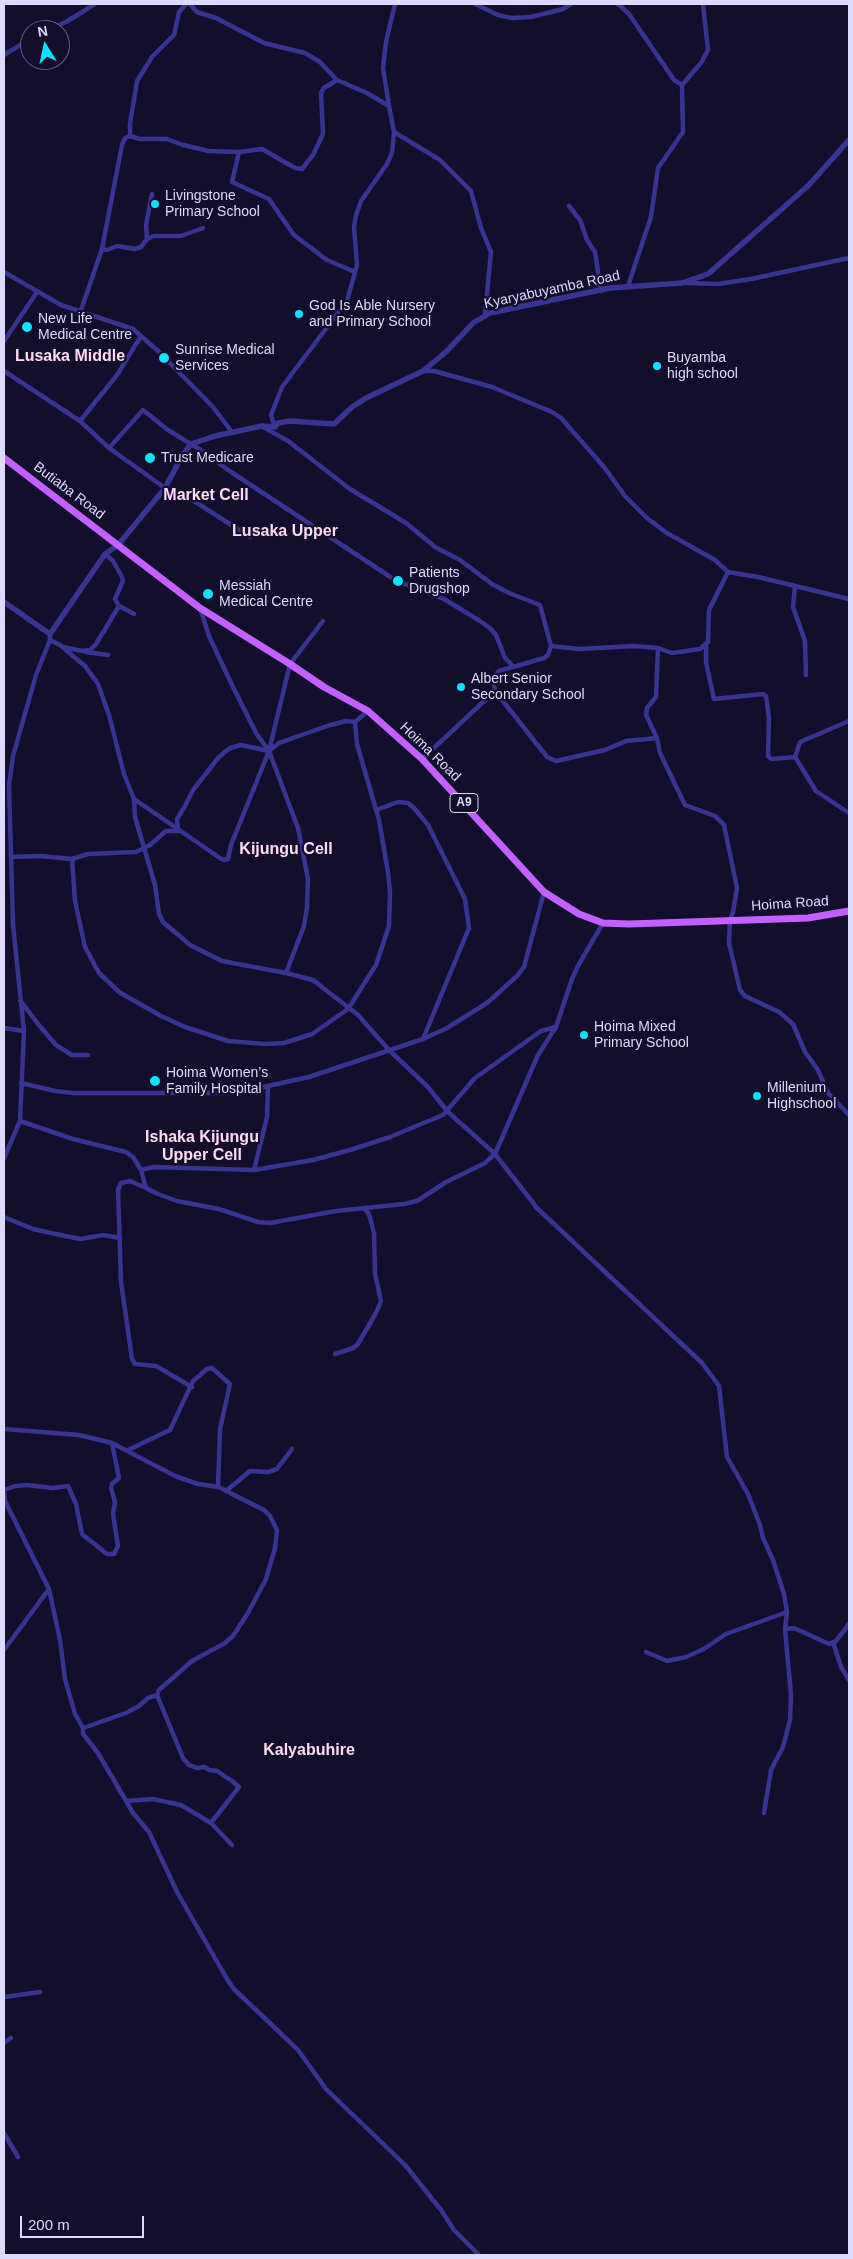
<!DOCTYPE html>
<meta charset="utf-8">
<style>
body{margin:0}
#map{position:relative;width:853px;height:2259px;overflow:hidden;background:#130e2c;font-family:Helvetica,sans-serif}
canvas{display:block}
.frame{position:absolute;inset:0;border:5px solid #ddd9ff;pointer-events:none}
.north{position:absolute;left:20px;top:20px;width:50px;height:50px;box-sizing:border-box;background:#130e2c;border:1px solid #645f80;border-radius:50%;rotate:350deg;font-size:14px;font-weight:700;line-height:20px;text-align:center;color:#ddd9ff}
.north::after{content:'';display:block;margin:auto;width:18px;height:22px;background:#05e5ff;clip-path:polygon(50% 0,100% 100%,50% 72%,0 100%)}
.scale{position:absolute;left:20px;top:2216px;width:124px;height:22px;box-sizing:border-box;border:2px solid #ddd9ff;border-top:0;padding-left:6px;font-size:15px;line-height:18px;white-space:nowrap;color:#ddd9ff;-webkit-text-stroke:4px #130e2c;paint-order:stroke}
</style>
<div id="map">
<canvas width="853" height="2259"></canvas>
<div class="frame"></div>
<div class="north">N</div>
<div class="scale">200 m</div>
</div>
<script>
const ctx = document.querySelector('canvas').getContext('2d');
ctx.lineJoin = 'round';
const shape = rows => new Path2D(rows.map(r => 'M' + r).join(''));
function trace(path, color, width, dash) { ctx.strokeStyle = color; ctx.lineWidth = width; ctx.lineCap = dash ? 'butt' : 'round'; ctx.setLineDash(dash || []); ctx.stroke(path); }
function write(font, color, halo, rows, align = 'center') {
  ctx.font = font + ' Helvetica,sans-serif'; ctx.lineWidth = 4.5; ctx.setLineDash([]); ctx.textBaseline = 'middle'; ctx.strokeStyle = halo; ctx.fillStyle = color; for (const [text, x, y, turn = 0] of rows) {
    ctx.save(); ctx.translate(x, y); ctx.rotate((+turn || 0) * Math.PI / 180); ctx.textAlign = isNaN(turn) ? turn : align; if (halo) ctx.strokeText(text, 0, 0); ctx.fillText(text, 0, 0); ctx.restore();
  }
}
trace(shape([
 [190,4,197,12,216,18,264,43,305,53,320,62,337,80,367,93,389,106,394,132,392,153,387,164,361,201,356,215,354,227,357,265,347,301,282,387,271,415,275,427],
 [475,4,498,15,512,18,531,17,563,9,571,4],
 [618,4,629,14,674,80,682,85,701,63,708,50,703,4],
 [47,30,66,22,95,4],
 [4,55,30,39],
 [389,106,383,68,386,42,395,4],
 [394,132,440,160,471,191,481,228,491,252,485,315],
 [130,136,140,139,167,139,183,145,209,151,239,152,262,149,295,168,302,169,313,155,323,134,321,93,324,88,337,80],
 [239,152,232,182,269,199,294,235,327,260,355,272],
 [569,206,580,220,587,240,595,252,601,291],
 [147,239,154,236,181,236,203,228],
 [102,249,107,250,117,246,135,249,141,247,147,239,146,225,152,194],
 [4,272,61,305,133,329,158,351,213,407,232,432],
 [686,283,718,284,751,279,849,258],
 [628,286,651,217,658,168,683,132,682,85],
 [80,313,102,249,122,145,125,138,130,136,130,124,137,81,152,57,174,35,179,12,186,4],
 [4,341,37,292],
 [4,371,80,421,109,448,165,488,186,496,250,537],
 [423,371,434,371,492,387,552,412,561,418,604,467,625,496,647,518,667,533,715,560,728,572,758,577,849,599],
 [80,421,117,375,141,336],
 [263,427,288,441,350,489,406,523,435,547,460,560,492,584,509,593,540,605,551,646,548,655,544,658,499,671,493,677,495,691,547,757,556,761,605,750,626,741,657,738],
 [109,448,143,410,168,430,204,452,231,472,395,580,444,599,480,621,490,628,496,635,505,658,514,667],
 [105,554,113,561,122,577,123,581,115,599,119,606,134,614],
 [795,586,793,607,805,641,806,675],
 [200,608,209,636,231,683,256,733,269,751,298,828,308,879,307,907,304,926,286,973],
 [50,640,60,645,85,666,98,684,109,715,124,774,134,799,135,817,155,885,159,914,163,922,190,945,222,961,286,973,313,980,358,1015,389,1050,427,1086,448,1112,495,1154,537,1208,702,1363,719,1386,727,1457,748,1494,760,1525,763,1538,773,1560,784,1594,787,1612,785,1629,791,1695,790,1720,783,1747,771,1770,764,1813],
 [551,646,579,649,634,646,658,648,672,653,700,649,708,642,709,610,728,572],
 [706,646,706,662,714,699,763,694,766,696,769,718,768,756,771,759,795,757],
 [63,647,82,651,90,650,96,644,119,606],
 [658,648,656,697,647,708,646,715,657,738,660,753,685,805,715,816,724,825,737,888,733,912,730,920,729,943,740,990,745,996,779,1012,793,1024,805,1052,818,1070,828,1093,849,1115],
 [86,652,108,655],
 [849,721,800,742,795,757,816,791,849,813],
 [422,759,495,691],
 [134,799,220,858,224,860,228,859,231,845,269,751,290,664,323,621],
 [376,810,398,802,408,803,414,808,428,825,465,899,469,928,423,1039],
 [11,857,40,856,72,859,88,854,136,852,150,845,166,831,178,831,177,819,185,806,193,790,219,757,230,748,241,745,269,751,279,743,327,726,346,721,355,722,368,711],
 [72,859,75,901,85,947,99,973,119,992,161,1016,185,1027,228,1041,265,1044,284,1043,312,1034,348,1009,376,965,389,926,390,892,388,872,379,820,357,744,355,722],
 [20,1000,38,1024,56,1045,72,1055,88,1055],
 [4,1028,24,1031],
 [21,1083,55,1091,73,1093,223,1093,254,1089,309,1077,423,1039,447,1028,487,1003,517,976,524,967,544,892],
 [20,1121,73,1139,126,1152,133,1157,141,1170,146,1188,158,1194,177,1201,219,1209,258,1222,270,1223,336,1211,404,1204,417,1201,446,1182,485,1163,495,1154,538,1055,556,1027,572,979,579,964,603,923],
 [4,1158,20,1121,24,1031,13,925,9,785,13,756,36,675,50,640,50,634],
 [141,1170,154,1167,254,1170,313,1160,350,1150,390,1137,443,1115,475,1078,541,1031,556,1027],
 [254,1170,267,1117,268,1086],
 [146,1188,130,1181,121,1183,118,1190,121,1282,132,1359,135,1364,156,1366,192,1387],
 [4,1217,33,1229,65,1236,81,1239,103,1235,120,1238],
 [335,1354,353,1348,358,1344,376,1313,381,1301,375,1274,374,1233,369,1214,365,1209],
 [4,1429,79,1435,112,1443,175,1476,198,1484,219,1487,236,1496,264,1510,270,1516,277,1530,275,1548,266,1579,248,1613,233,1636,225,1643,192,1661,159,1690,157,1695,148,1698,139,1706,126,1713,83,1728],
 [128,1450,170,1430,193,1381,207,1369,212,1368,230,1384,220,1429,218,1487],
 [4,1490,5,1501,49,1589,60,1640,65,1679,75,1714,83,1728,83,1734,98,1753,133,1813,149,1832,177,1892,227,1979,234,1989,298,2050,326,2089,405,2165,441,2210,454,2230,479,2255],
 [4,1490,15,1486,27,1485,53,1488,68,1486,76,1504,82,1534,107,1554,114,1554,118,1546,113,1514,115,1502,111,1488,112,1484,119,1478,112,1443],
 [226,1491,250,1471,268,1472,277,1469,292,1449],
 [785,1629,794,1628,829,1644,835,1642,849,1624],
 [833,1642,841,1667,849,1680],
 [4,1650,49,1589],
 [646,1652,667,1661,686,1657,704,1649,726,1634,787,1612],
 [157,1695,183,1758,189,1765,197,1768,205,1767,209,1770,217,1771,232,1781,239,1787,211,1823],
 [126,1801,153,1799,181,1805,211,1823,232,1845],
 [4,1997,40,1992],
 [4,2043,11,2038],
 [4,2133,18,2157]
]), '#383490', 4.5);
trace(shape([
 [4,602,50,634,105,554,118,545,165,488,182,456,191,444,215,436,262,426,275,427,278,423,290,421,334,424,352,407,366,398,423,371,447,351,473,323,490,313,610,288,682,283,708,274,809,185,849,140]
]), '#383490', 5.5);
trace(shape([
 [4,458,200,608,290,664,324,687,368,711,422,759,544,892,579,914,603,923,629,924,808,918,849,911]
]), '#c460ff', 7);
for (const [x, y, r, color] of [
 [155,204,5,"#05e5ff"],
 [299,314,5,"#05e5ff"],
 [27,327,6,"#05e5ff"],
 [164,358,6,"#05e5ff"],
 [657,366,5,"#05e5ff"],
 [150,458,6,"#05e5ff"],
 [398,581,6,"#05e5ff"],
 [208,594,6,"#05e5ff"],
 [461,687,5,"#05e5ff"],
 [584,1035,5,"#05e5ff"],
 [155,1081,6,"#05e5ff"],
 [757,1096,5,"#05e5ff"]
]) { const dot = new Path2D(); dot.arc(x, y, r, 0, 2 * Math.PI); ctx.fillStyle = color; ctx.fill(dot); trace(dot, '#130e2c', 2); }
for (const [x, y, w] of [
 [464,803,28]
]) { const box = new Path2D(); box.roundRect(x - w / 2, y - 9.5, w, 19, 4); ctx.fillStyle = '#130e2c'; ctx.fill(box); trace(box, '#ddd9ff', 1); }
write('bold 12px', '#ddd9ff', null, [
 ["A9",464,803]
]);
write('14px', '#ddd9ff', '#130e2c', [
 ["Livingstone",165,196],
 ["Primary School",165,212],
 ["God Is Able Nursery",309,306],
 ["and Primary School",309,322],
 ["New Life",38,319],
 ["Medical Centre",38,335],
 ["Sunrise Medical",175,350],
 ["Services",175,366],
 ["Buyamba",667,358],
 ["high school",667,374],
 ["Trust Medicare",161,458],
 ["Patients",409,573],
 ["Drugshop",409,589],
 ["Messiah",219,586],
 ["Medical Centre",219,602],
 ["Albert Senior",471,679],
 ["Secondary School",471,695],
 ["Hoima Mixed",594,1027],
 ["Primary School",594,1043],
 ["Hoima Women’s",166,1073],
 ["Family Hospital",166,1089],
 ["Millenium",767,1088],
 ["Highschool",767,1104]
], 'left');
write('14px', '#ddd9ff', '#130e2c', [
 ["Kyaryabuyamba Road",552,290,-12],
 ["Butiaba Road",69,491,37],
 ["Hoima Road",430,752,44],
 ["Hoima Road",790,904,-4]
]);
write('bold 16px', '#ffdbf2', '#130e2c', [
 ["Lusaka Middle",70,357],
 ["Market Cell",206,496],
 ["Lusaka Upper",285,532],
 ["Kijungu Cell",286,850],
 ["Ishaka Kijungu",202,1138],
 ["Upper Cell",202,1156],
 ["Kalyabuhire",309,1751]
]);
</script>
